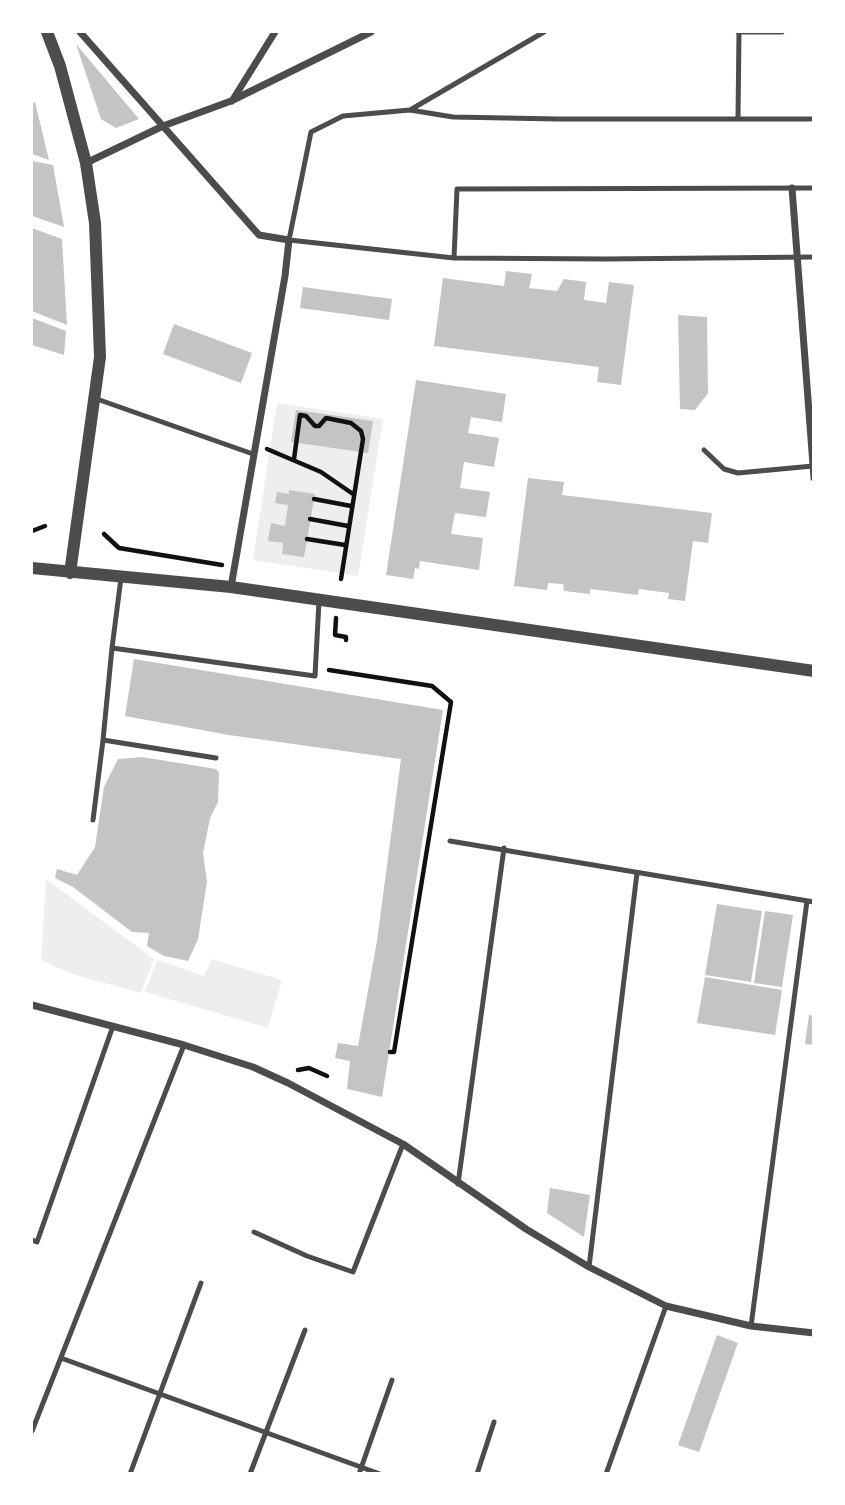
<!DOCTYPE html>
<style>
body{margin:0}
#map{position:relative;width:845px;height:1505px;overflow:hidden;background:#fff;font-family:Manrope,sans-serif}
canvas{display:block}
.frame{position:absolute;inset:0;border:33px solid #fff;pointer-events:none}
</style>
<div id="map">
<canvas width="845" height="1505"></canvas>
<div class="frame"></div>
</div>
<script>
const ctx = document.querySelector('canvas').getContext('2d');
ctx.lineJoin = 'round';
function fill(path, color) { ctx.fillStyle = color; ctx.fill(path, 'evenodd'); }
const shape = rows => new Path2D(rows.map(r => 'M' + r).join(''));
function trace(path, color, width, dash) { ctx.strokeStyle = color; ctx.lineWidth = width; ctx.lineCap = dash ? 'butt' : 'round'; ctx.setLineDash(dash || []); ctx.stroke(path); }
fill(shape([
 [277,403,383,419,358,576,253,560],
 [46,879,154,959,141,993,69,973,41,960],
 [212,959,282,980,268,1028,145,992,157,960,204,976]
]), '#eee');
fill(shape([
 [76,44,139,119,116,128,101,119],
 [35,102,49,160,32,154,32,103],
 [32,161,53,165,64,227,32,216],
 [32,228,62,239,67,325,32,311],
 [506,271,532,274,529,288,557,291,564,279,586,282,584,300,606,303,609,282,634,285,621,385,597,382,599,367,434,346,443,278,504,286],
 [303,287,392,299,389,320,300,308],
 [678,315,707,317,708,393,695,410,680,409],
 [32,318,66,331,64,355,32,345],
 [174,324,252,353,241,383,163,354],
 [416,380,506,394,502,422,471,417,468,433,499,438,494,467,464,462,460,488,490,492,486,517,455,513,451,534,483,538,479,570,420,561,419,569,415,568,413,579,386,575],
 [296,410,373,421,368,453,291,442],
 [528,478,564,482,562,495,712,513,708,543,693,541,685,601,668,599,669,593,639,589,638,595,590,589,590,594,564,591,563,584,548,583,547,590,514,586],
 [289,490,315,494,304,557,282,554,283,543,268,541,271,523,285,526,288,505,275,503,277,492,289,494],
 [134,659,443,710,382,1097,347,1089,350,1061,335,1058,338,1043,358,1046,377,941,401,759,229,735,125,716],
 [142,757,216,769,219,773,218,802,210,818,203,853,207,882,198,939,188,961,164,956,147,946,149,933,132,932,73,887,55,878,57,869,77,875,95,847,104,787,118,759],
 [717,904,762,911,751,982,705,975],
 [765,911,793,915,782,987,754,983],
 [705,977,782,990,775,1035,697,1023],
 [809,1015,814,1016,814,1045,805,1044],
 [550,1188,590,1195,584,1237,547,1213],
 [717,1335,738,1343,699,1452,678,1445]
]), '#c4c4c4');
trace(shape([
 [267,449,321,472,353,494],
 [294,459,300,415,306,416,315,426,319,426,326,418,351,423,361,431,363,439,341,579],
 [314,499,351,506],
 [310,519,348,526],
 [32,531,45,526],
 [104,534,119,548,222,565],
 [307,539,345,545],
 [336,618,335,635,346,637,346,640],
 [329,670,432,686,451,702,394,1052,390,1052],
 [298,1070,309,1068,327,1076]
]), '#111', 4.5);
trace(shape([
 [738,32,782,32],
 [410,110,544,32],
 [738,118,739,32],
 [814,119,558,119,453,117,410,110,343,116,311,132,289,240,454,258,606,259,814,257],
 [454,258,457,189,814,188],
 [94,398,253,454],
 [704,450,724,469,738,473,813,466],
 [121,578,112,648,315,676,319,601],
 [112,648,103,740,216,758],
 [93,820,103,740],
 [450,841,814,902],
 [458,1184,504,848],
 [254,1232,307,1256,353,1272,403,1144],
 [32,1240,37,1242,113,1026],
 [589,1267,637,873],
 [751,1326,807,901],
 [61,1358,380,1474],
 [32,1431,184,1045],
 [130,1474,201,1283],
 [250,1474,305,1330],
 [359,1474,392,1380],
 [477,1474,494,1422],
 [606,1474,666,1306]
]), '#4c4c4c', 5);
trace(shape([
 [80,32,259,235,289,240,285,276,231,587],
 [232,101,275,32],
 [86,163,163,126,231,101,371,32],
 [792,188,814,478],
 [32,1005,184,1045,253,1067,288,1083,403,1144,526,1229,589,1267,666,1306,751,1326,814,1333]
]), '#4c4c4c', 7);
trace(shape([
 [47,32,60,66,86,163,95,223,100,357,70,573],
 [32,568,231,587,814,671]
]), '#4c4c4c', 12);
</script>
